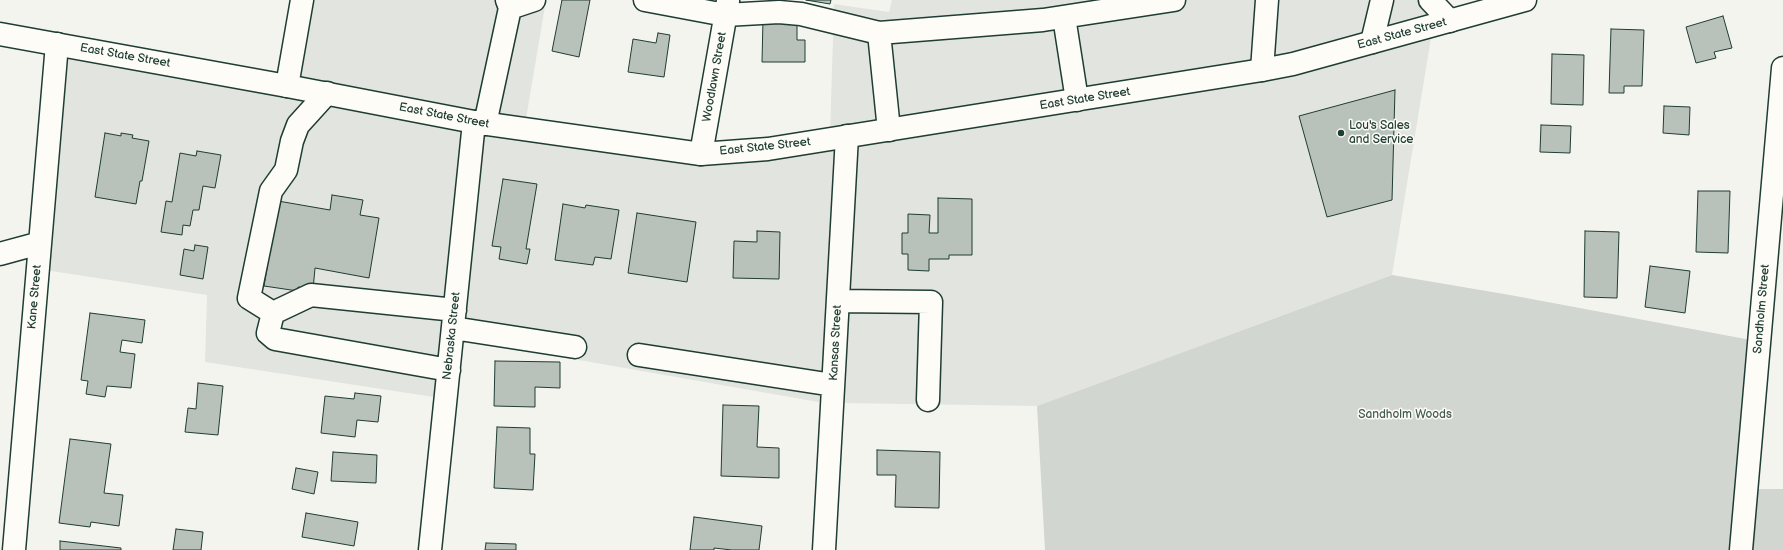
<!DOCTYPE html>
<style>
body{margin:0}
canvas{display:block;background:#f4f4ef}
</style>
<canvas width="1783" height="550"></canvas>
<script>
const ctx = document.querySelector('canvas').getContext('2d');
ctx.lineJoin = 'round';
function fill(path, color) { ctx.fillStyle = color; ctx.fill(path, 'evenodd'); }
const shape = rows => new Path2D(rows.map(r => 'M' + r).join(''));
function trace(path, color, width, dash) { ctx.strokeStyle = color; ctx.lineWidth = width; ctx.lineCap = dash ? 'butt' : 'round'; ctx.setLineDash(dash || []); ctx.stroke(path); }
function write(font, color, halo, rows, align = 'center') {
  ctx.font = font + ' "Balsamiq Sans",sans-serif'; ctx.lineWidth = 3; ctx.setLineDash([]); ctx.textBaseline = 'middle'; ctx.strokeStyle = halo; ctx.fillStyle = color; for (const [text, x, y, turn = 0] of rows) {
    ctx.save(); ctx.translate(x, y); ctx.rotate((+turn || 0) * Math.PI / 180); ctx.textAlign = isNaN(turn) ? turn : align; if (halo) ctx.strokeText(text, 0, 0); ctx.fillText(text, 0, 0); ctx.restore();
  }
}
fill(shape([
 [308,0,546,0,525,125,293,82],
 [892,0,1263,0,1259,66,830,135,834,4,889,12],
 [1272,0,1437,0,1435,17,1268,63],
 [1432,32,1392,275,1037,406,839,403,855,142],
 [62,51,701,160,841,143,824,403,459,339,440,398,205,362,207,295,45,270]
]), '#e2e5df');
fill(shape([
 [1392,275,1510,295,1751,340,1755,489,1783,489,1783,550,1045,550,1037,406]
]), '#d1d6d1');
const building = shape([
 [562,0,590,0,579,57,552,51,562,0],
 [806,0,831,0,830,4,806,0],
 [1723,16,1732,48,1714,52,1716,58,1696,63,1686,27,1723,16],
 [763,19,797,19,797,40,805,40,805,62,762,62,763,19],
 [1611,29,1644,30,1642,86,1624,86,1624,93,1609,93,1611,29],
 [658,33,670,35,664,77,628,72,633,39,656,43,658,33],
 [1552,54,1584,55,1583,105,1551,104,1552,54],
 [1395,90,1392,200,1327,217,1299,116,1395,90],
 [1664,106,1690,107,1689,135,1663,133,1664,106],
 [1541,125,1571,126,1570,153,1540,152,1541,125],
 [105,133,121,136,121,133,133,135,132,138,149,141,142,181,140,181,136,204,95,197,105,133],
 [197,151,221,155,215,188,203,186,199,210,193,210,190,226,183,225,182,235,161,232,166,201,172,202,180,153,196,156,197,151],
 [503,179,537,184,526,249,530,249,527,264,499,259,501,247,492,246,503,179],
 [1698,191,1730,191,1728,253,1696,252,1698,191],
 [332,195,363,200,360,215,379,218,369,278,315,268,313,290,298,287,298,291,264,286,278,201,330,210,332,195],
 [938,198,972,199,972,255,949,255,949,259,929,259,929,271,908,270,908,254,902,254,902,233,908,233,908,214,930,215,929,233,938,233,938,198],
 [563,204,585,208,586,205,619,210,611,259,595,257,593,265,555,260,563,204],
 [637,213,696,222,687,282,628,273,637,213],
 [757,231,780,232,779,279,733,278,734,241,757,242,757,231],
 [1585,231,1619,232,1617,298,1584,297,1585,231],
 [195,245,208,247,203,279,180,275,184,249,194,251,195,245],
 [1650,266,1690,271,1685,313,1645,307,1650,266],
 [90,313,145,320,142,343,122,340,120,352,135,354,131,388,107,386,105,397,86,394,88,381,81,380,90,313],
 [495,361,560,362,560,388,535,387,535,407,494,406,495,361],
 [198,383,223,386,218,435,185,432,188,408,196,409,198,383],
 [355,393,381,396,378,422,357,420,355,437,321,433,325,396,354,399,355,393],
 [723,405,759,406,757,447,779,448,779,478,721,476,723,405],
 [497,427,530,428,530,454,535,454,533,490,494,488,497,427],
 [70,439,111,444,104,493,123,495,119,526,91,522,90,527,59,523,70,439],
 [877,450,940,452,939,508,895,507,896,475,877,475,877,450],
 [333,452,377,455,376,483,331,481,333,452],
 [296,468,318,472,314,494,292,489,296,468],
 [306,513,358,522,354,546,302,537,306,513],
 [694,517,762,526,759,550,732,550,714,548,714,550,690,550,694,517],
 [176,529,203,532,201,550,173,550,176,529],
 [60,541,121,548,121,550,60,550,60,541],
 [486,543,516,544,516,550,485,550,486,543]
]);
fill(building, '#b9c1bb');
trace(building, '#1f3d34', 1);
const minor = shape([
 [645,0,725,15,779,12,801,14,879,33],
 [1430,0,1450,21],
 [510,8,534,0],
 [1064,17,1077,100],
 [1372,42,1382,0],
 [1262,70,1267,0],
 [287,86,302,0],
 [485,124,510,8,507,0],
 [889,130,879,33,1043,20,1174,0],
 [701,154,728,1],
 [0,254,40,243],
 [838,301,931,302,928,400],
 [273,313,249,298,271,191,286,170,292,141,298,125,327,93],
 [453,328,575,347],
 [639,355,833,385],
 [449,370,275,339,268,333,273,313,311,295,455,310],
 [14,550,57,44],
 [430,550,474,122],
 [824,550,847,136],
 [1741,550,1783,68]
]);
const major = shape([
 [0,34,287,86,474,122,701,154,768,149,1262,70,1293,64,1525,0]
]);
trace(minor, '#1f3d34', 25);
trace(major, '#1f3d34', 25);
trace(minor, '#fdfcf7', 22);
trace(major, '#fdfcf7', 22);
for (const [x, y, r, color] of [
 [1341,133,4,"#1f3d34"]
]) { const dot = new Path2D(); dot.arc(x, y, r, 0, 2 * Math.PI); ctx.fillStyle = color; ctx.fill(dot); trace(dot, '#fdfcf7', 1.5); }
write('12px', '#1f3d34', '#fdfcf7', [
 ["East State Street",1402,34,-15],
 ["East State Street",125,56,10],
 ["Woodlawn Street",715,77,-80],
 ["East State Street",1085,99,-9],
 ["East State Street",444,116,11],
 ["East State Street",765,147,-6],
 ["Kane Street",35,297,-85],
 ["Sandholm Street",1762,309,-85],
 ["Nebraska Street",452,336,-84],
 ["Kansas Street",836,343,-87]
]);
write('12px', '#1f3d34', '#fdfcf7', [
 ["Lou's Sales",1349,126],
 ["and Service",1349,140]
], 'left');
write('12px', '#435c53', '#fdfcf7', [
 ["Sandholm Woods",1405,415]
]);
</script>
